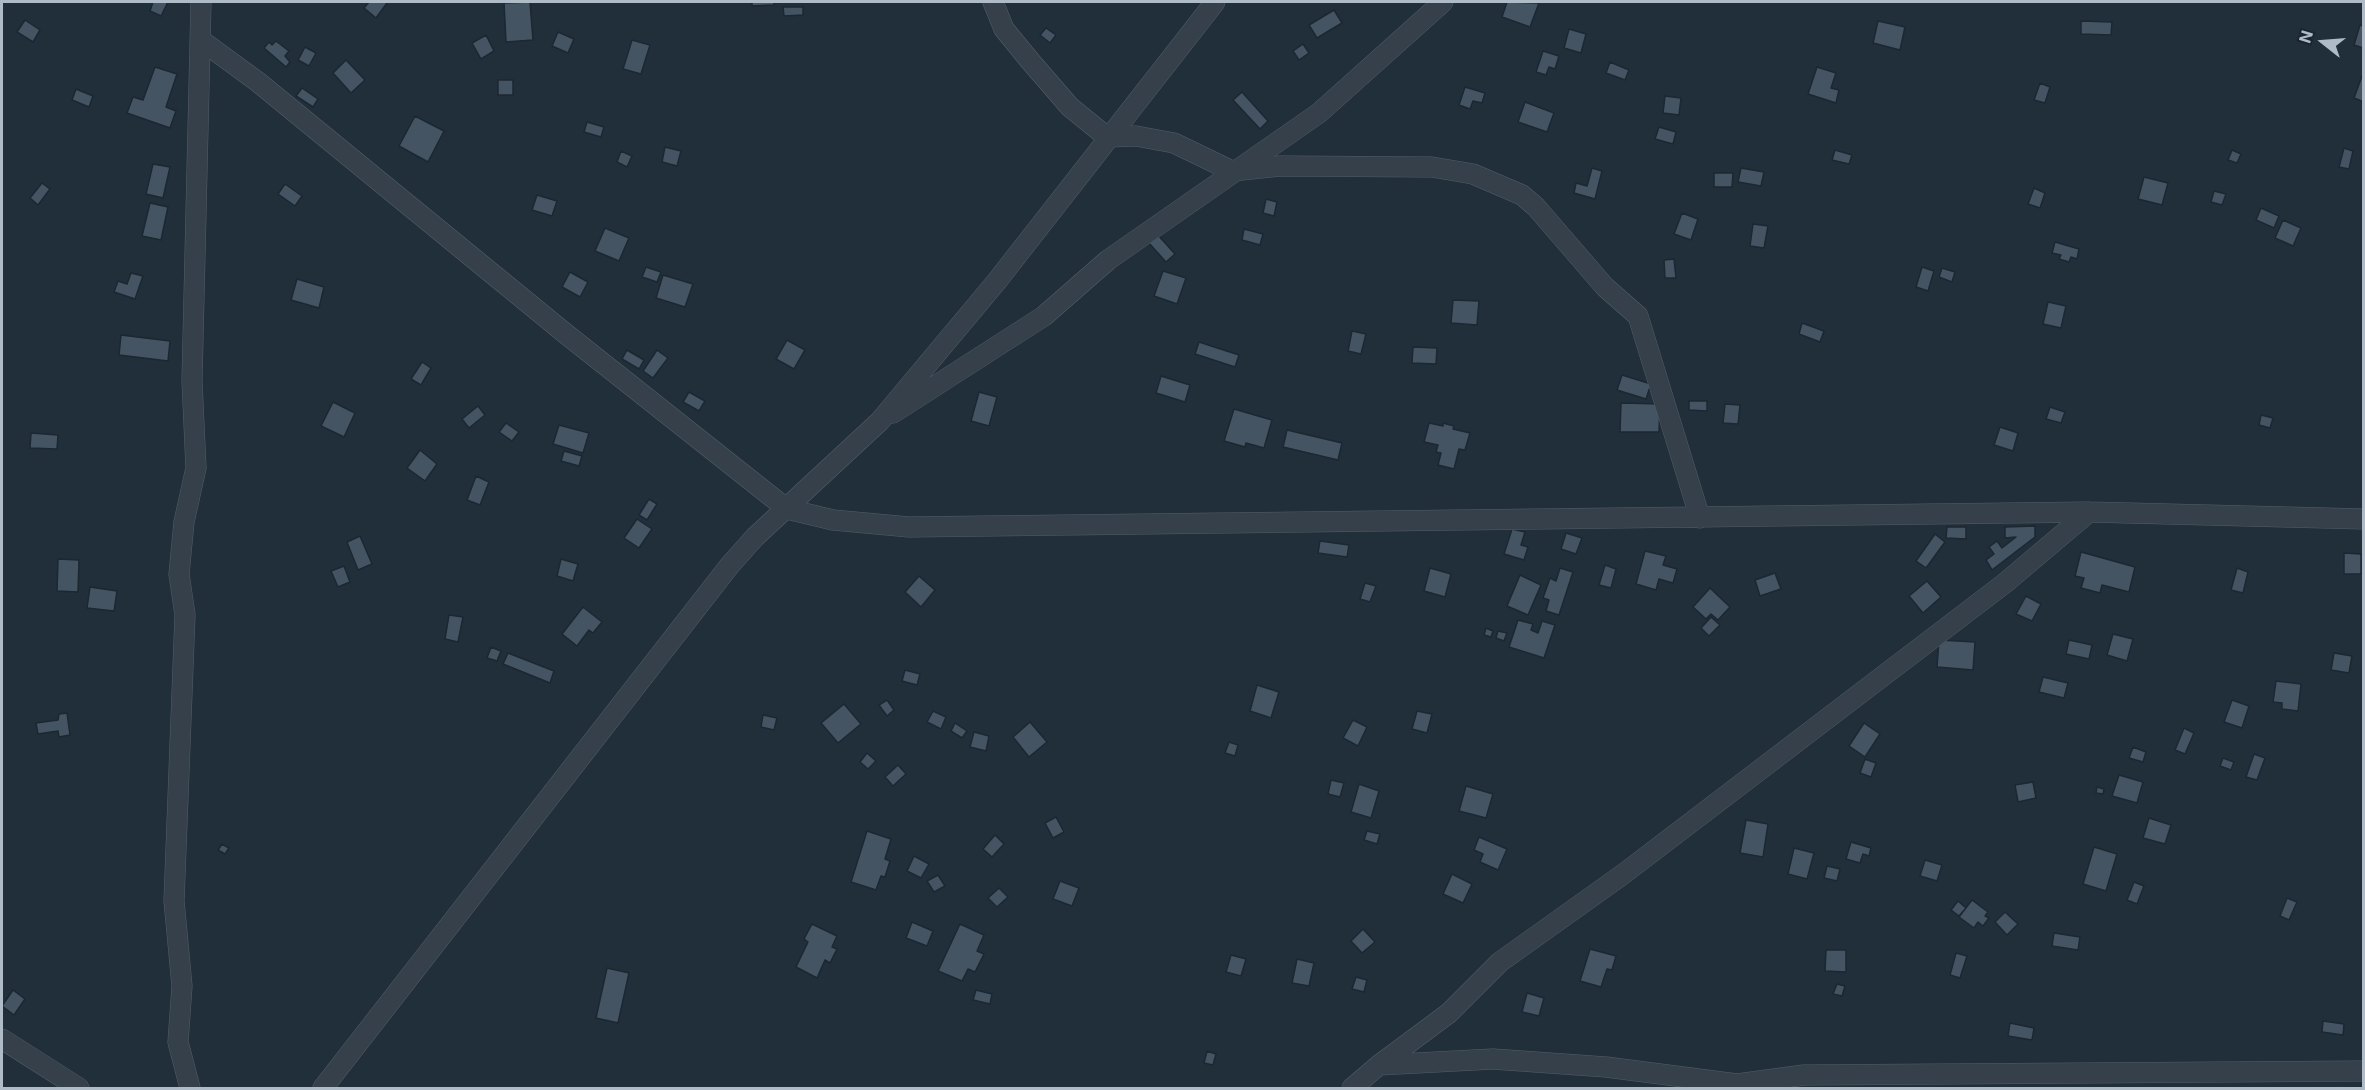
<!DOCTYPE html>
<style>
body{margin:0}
#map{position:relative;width:2365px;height:1090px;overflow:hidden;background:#212f3b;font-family:Inter,sans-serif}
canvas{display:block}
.frame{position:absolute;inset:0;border:3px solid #afbbc7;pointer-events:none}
.north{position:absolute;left:2293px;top:12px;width:60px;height:60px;-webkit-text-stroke:4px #1a2530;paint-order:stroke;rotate:287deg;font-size:16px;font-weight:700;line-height:24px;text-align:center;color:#afbbc7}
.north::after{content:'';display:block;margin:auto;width:21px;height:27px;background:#afbbc7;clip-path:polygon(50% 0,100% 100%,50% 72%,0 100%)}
</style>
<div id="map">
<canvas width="2365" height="1090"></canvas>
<div class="frame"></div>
<div class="north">N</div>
</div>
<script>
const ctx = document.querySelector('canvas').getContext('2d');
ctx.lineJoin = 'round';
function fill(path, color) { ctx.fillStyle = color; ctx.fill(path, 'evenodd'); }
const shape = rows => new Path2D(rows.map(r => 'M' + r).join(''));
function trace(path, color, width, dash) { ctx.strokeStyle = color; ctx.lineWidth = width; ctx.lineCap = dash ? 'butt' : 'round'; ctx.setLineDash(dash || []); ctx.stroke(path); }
const building = shape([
 [153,2,168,2,161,16,150,11,153,2],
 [369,2,385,2,387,3,376,18,364,8,369,2],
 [530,2,533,40,506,42,504,3,530,2],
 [752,2,774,2,774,5,752,6,752,2],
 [1507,2,1539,3,1530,27,1502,17,1507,2],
 [783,7,803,7,803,15,784,16,783,7],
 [1334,10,1342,23,1317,38,1309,25,1334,10],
 [25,20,40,30,33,42,17,32,25,20],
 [1878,21,1905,27,1900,50,1873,43,1878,21],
 [2081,21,2112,22,2111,35,2081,34,2081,21],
 [2360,25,2364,26,2363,48,2354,45,2360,25],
 [1046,28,1056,35,1050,43,1040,35,1046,28],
 [1569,29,1586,34,1581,53,1564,48,1569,29],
 [558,32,574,39,568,53,552,46,558,32],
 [486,35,494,51,481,59,472,43,486,35],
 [632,40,650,45,641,74,623,69,632,40],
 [276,41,289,51,285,56,290,62,286,67,264,48,269,42,272,45,276,41],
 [1303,44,1309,53,1299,60,1293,51,1303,44],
 [305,47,316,53,309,66,298,60,305,47],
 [1543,51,1559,56,1555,69,1549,67,1546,75,1536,72,1543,51],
 [346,60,365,80,351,93,333,73,346,60],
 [1610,62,1629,70,1625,80,1606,73,1610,62],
 [155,67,177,74,166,107,176,111,170,128,127,113,133,97,143,100,155,67],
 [1817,67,1836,73,1831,88,1839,90,1836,103,1808,94,1817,67],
 [2362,76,2364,77,2364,102,2354,98,2362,76],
 [498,80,513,80,513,95,498,95,498,80],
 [2040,83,2050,87,2045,103,2034,100,2040,83],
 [1465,87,1485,93,1482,103,1473,101,1470,109,1459,105,1465,87],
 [302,88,318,99,313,107,296,96,302,88],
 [76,89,93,96,89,107,72,100,76,89],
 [1242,92,1268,121,1260,129,1233,100,1242,92],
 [1665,96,1681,98,1679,115,1663,113,1665,96],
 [1525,102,1554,113,1547,132,1518,122,1525,102],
 [415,116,444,131,428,162,399,146,415,116],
 [587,122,604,127,601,137,584,132,587,122],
 [1659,127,1676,132,1673,144,1655,139,1659,127],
 [665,147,681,151,677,166,662,162,665,147],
 [2344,148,2353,151,2349,169,2339,167,2344,148],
 [1835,150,1852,155,1849,164,1832,160,1835,150],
 [2232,150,2241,154,2237,163,2228,160,2232,150],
 [621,151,632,156,627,167,617,162,621,151],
 [153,164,170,167,163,198,146,194,153,164],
 [1592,168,1602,171,1595,199,1574,193,1576,183,1587,186,1592,168],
 [1741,168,1764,172,1761,186,1738,182,1741,168],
 [1714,173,1733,173,1732,187,1714,187,1714,173],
 [2144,177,2168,183,2162,205,2138,199,2144,177],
 [42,183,50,189,38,205,30,198,42,183],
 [285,184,302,196,295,206,278,194,285,184],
 [2034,188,2045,193,2040,208,2028,204,2034,188],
 [2214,191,2226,194,2222,205,2211,202,2214,191],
 [537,195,557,201,552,216,532,210,537,195],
 [1266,199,1277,202,1274,216,1263,213,1266,199],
 [150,203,168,207,161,240,142,236,150,203],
 [2261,208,2279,216,2274,228,2256,220,2261,208],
 [1682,213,1698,219,1691,240,1674,234,1682,213],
 [2283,220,2301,228,2293,246,2275,238,2283,220],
 [1753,224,1768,226,1764,248,1750,246,1753,224],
 [605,228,629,238,619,261,595,251,605,228],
 [1244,229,1263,234,1260,245,1242,240,1244,229],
 [1157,234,1175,254,1166,262,1148,242,1157,234],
 [2055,242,2079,249,2077,259,2071,257,2069,262,2059,259,2061,255,2052,253,2055,242],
 [1674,259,1676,278,1665,278,1664,260,1674,259],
 [646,267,661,272,657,282,642,277,646,267],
 [1922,267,1934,271,1928,291,1916,287,1922,267],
 [1942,268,1955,272,1952,282,1939,277,1942,268],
 [1163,271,1186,278,1177,304,1154,296,1163,271],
 [570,272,588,282,580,297,562,287,570,272],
 [131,273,143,276,135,299,114,292,118,281,127,284,131,273],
 [663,275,693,284,685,307,656,298,663,275],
 [297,279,324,287,319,308,291,300,297,279],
 [1453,300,1479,301,1477,325,1451,323,1453,300],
 [2048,302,2066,306,2061,328,2043,324,2048,302],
 [1802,323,1824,331,1820,342,1799,334,1802,323],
 [1352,331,1366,334,1361,354,1348,351,1352,331],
 [121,335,170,341,168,361,119,355,121,335],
 [787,340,805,350,794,369,776,359,787,340],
 [1199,342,1239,355,1235,367,1195,354,1199,342],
 [1413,347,1437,348,1436,364,1412,363,1413,347],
 [627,350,644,360,639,369,622,359,627,350],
 [657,350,668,358,653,378,643,371,657,350],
 [422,362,431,368,421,385,411,379,422,362],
 [1622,375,1651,384,1646,399,1617,390,1622,375],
 [1161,376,1190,385,1185,402,1156,393,1161,376],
 [689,392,705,401,699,411,683,402,689,392],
 [979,392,997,397,989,426,971,421,979,392],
 [1689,401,1707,401,1707,411,1689,410,1689,401],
 [333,402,355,413,344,437,321,426,333,402],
 [1621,403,1660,404,1659,432,1620,432,1621,403],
 [1725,404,1740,405,1738,424,1723,423,1725,404],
 [478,406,485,415,469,428,462,419,478,406],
 [2050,407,2065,412,2061,423,2046,419,2050,407],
 [1234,409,1272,420,1264,448,1246,443,1245,447,1224,441,1234,409],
 [2261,415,2273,418,2270,428,2259,425,2261,415],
 [506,423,519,432,512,441,499,432,506,423],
 [1429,423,1443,426,1443,423,1454,426,1453,429,1470,433,1465,450,1459,449,1454,469,1438,465,1441,453,1436,452,1438,445,1424,442,1429,423],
 [559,425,589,433,583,453,553,444,559,425],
 [2000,427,2018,433,2013,451,1994,445,2000,427],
 [1287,430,1342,443,1338,460,1283,447,1287,430],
 [31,433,58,435,57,449,30,448,31,433],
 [420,450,437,464,425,481,407,468,420,450],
 [564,451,582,456,579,466,561,461,564,451],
 [476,476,489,482,480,505,467,500,476,476],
 [649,499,657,504,647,520,639,515,649,499],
 [637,519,652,529,639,548,624,538,637,519],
 [2035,526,2035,537,1992,570,1986,560,1994,554,1989,547,1997,541,2002,548,2016,537,2005,538,2005,527,2035,526],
 [1947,527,1966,527,1966,539,1946,538,1947,527],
 [1512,529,1525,532,1521,545,1528,547,1524,560,1504,554,1512,529],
 [1566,533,1582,538,1576,554,1561,549,1566,533],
 [1935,534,1945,542,1926,568,1916,561,1935,534],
 [360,536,372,564,358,570,347,542,360,536],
 [1320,541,1349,545,1347,557,1318,553,1320,541],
 [1645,551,1666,556,1663,565,1677,569,1673,583,1659,579,1656,590,1636,584,1645,551],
 [2081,552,2135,567,2129,592,2102,585,2100,593,2081,588,2084,578,2075,576,2081,552],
 [2344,553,2361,554,2361,574,2344,574,2344,553],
 [58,559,79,560,78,592,57,591,58,559],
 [561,559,578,564,573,581,557,576,561,559],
 [1605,565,1616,569,1611,588,1599,585,1605,565],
 [344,566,350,582,338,587,331,571,344,566],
 [1430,568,1451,574,1445,597,1424,591,1430,568],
 [1560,568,1573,572,1559,615,1546,611,1549,600,1543,598,1550,578,1556,581,1560,568],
 [2237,568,2248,572,2243,593,2231,590,2237,568],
 [1775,573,1781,589,1760,596,1755,580,1775,573],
 [1520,575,1541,585,1528,615,1507,606,1520,575],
 [919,576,935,590,921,607,905,592,919,576],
 [1927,581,1941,597,1923,613,1909,596,1927,581],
 [1365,583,1376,586,1370,602,1360,599,1365,583],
 [90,587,117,591,114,611,87,608,90,587],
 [1710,588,1730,607,1718,620,1711,614,1706,619,1693,607,1710,588],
 [2026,596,2041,604,2032,621,2016,614,2026,596],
 [583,607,602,622,593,633,589,630,577,646,562,634,583,607],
 [449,615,463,617,458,642,445,639,449,615],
 [1711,617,1720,625,1709,636,1701,628,1711,617],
 [1518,620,1533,624,1531,630,1538,633,1542,621,1555,625,1544,658,1509,647,1518,620],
 [1486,628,1493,631,1491,637,1484,635,1486,628],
 [1498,631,1507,633,1504,641,1496,638,1498,631],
 [2113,634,2133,639,2127,661,2107,655,2113,634],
 [1939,640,1975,642,1973,670,1937,667,1939,640],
 [2069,640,2092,645,2089,659,2066,654,2069,640],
 [491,647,501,651,497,661,487,658,491,647],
 [508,653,554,671,550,683,503,664,508,653],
 [2334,653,2352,656,2349,673,2331,670,2334,653],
 [905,670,920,674,917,685,902,681,905,670],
 [2043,677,2068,683,2064,698,2039,692,2043,677],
 [2276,681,2301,684,2298,711,2282,709,2282,703,2273,702,2276,681],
 [1257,685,1279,692,1271,718,1250,711,1257,685],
 [887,700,894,710,887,716,879,705,887,700],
 [2232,700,2249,706,2242,728,2224,722,2232,700],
 [844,704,861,724,838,743,821,723,844,704],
 [933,711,946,717,941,729,927,722,933,711],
 [1417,711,1432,714,1427,733,1412,729,1417,711],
 [67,713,70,735,59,737,58,731,38,734,36,723,58,720,59,714,67,713],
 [763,715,777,718,774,730,761,727,763,715],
 [1353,720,1367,727,1358,746,1343,738,1353,720],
 [1030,722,1047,742,1029,757,1013,737,1030,722],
 [955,723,967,731,962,738,951,731,955,723],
 [1864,723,1880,734,1865,757,1849,746,1864,723],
 [2184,728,2194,733,2185,754,2175,750,2184,728],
 [974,732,989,736,986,751,970,747,974,732],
 [1229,742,1238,745,1235,756,1225,753,1229,742],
 [2133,747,2146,752,2143,762,2129,758,2133,747],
 [867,753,876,761,868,769,860,762,867,753],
 [2254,754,2265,758,2257,780,2246,777,2254,754],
 [2223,758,2234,762,2231,770,2220,766,2223,758],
 [1865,759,1876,763,1871,777,1860,773,1865,759],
 [898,765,906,774,893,786,885,777,898,765],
 [2119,775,2143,782,2137,803,2112,796,2119,775],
 [1331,780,1344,783,1340,797,1328,794,1331,780],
 [2033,782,2036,798,2018,802,2015,785,2033,782],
 [1359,784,1379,791,1371,818,1351,812,1359,784],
 [1466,786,1493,794,1486,818,1459,811,1466,786],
 [2097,787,2104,789,2103,794,2096,793,2097,787],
 [1056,817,1064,832,1053,838,1045,823,1056,817],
 [2149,818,2171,825,2165,844,2143,838,2149,818],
 [1746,820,1768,824,1763,857,1740,853,1746,820],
 [867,831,891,839,885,859,890,861,885,877,881,876,876,890,851,882,867,831],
 [1367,831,1380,834,1377,844,1364,840,1367,831],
 [995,835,1004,844,992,857,983,849,995,835],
 [1479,837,1507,849,1498,870,1480,862,1483,854,1474,850,1479,837],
 [1851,842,1871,848,1869,856,1863,854,1860,863,1846,859,1851,842],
 [222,844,229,848,225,854,218,850,222,844],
 [2094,847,2117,854,2106,891,2083,884,2094,847],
 [1794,848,1814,853,1807,879,1788,874,1794,848],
 [914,856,929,864,921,878,907,871,914,856],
 [1925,860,1942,865,1937,881,1920,876,1925,860],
 [1827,866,1840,869,1837,881,1824,878,1827,866],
 [1452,874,1472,884,1463,903,1443,894,1452,874],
 [938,875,945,886,934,892,927,881,938,875],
 [1060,881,1079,888,1072,906,1053,899,1060,881],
 [2134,882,2144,886,2137,904,2127,900,2134,882],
 [999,888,1008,897,997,907,988,898,999,888],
 [2287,898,2297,902,2289,920,2280,916,2287,898],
 [1972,900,1988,912,1985,916,1989,918,1983,926,1978,922,1974,928,1959,917,1972,900],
 [1958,901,1966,908,1959,916,1951,910,1958,901],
 [2005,912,2018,924,2007,935,1995,922,2005,912],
 [912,922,933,931,927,946,906,938,912,922],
 [812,924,837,936,832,947,837,949,830,963,825,960,817,978,796,967,808,942,804,939,812,924],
 [960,924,984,935,977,951,984,954,975,972,968,969,962,981,938,971,960,924],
 [1363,929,1375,942,1362,953,1351,941,1363,929],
 [2054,933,2080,937,2078,950,2052,946,2054,933],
 [1590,949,1616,956,1612,970,1607,969,1601,987,1580,981,1590,949],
 [1826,950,1846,950,1846,972,1825,971,1826,950],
 [1956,953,1967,956,1960,978,1950,975,1956,953],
 [1231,955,1246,959,1241,976,1226,972,1231,955],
 [1297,959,1314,963,1309,986,1292,983,1297,959],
 [607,968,629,973,618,1023,596,1018,607,968],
 [1356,977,1367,980,1364,992,1352,989,1356,977],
 [1837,984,1845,986,1842,996,1833,994,1837,984],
 [13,990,25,999,14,1015,2,1006,13,990],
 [976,990,992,994,990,1004,973,1000,976,990],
 [1527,993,1544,998,1539,1016,1522,1012,1527,993],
 [2323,1021,2344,1024,2343,1035,2322,1032,2323,1021],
 [2010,1023,2034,1028,2032,1040,2008,1036,2010,1023],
 [1207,1051,1216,1054,1213,1065,1204,1063,1207,1051]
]);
fill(building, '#445462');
trace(building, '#1c2732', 1.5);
const street = shape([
 [993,2,1004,29,1031,62,1070,107,1107,137,1136,136,1174,143,1232,171,1280,166,1432,167,1473,174,1522,195,1536,207,1605,287,1638,316,1700,518],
 [202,41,258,82,566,334,787,509,833,520,909,527,2089,512,2364,519],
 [893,413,1044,316,1108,260,1319,113,1443,2],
 [2,1039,79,1088],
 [1379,1065,1493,1059,1606,1067,1737,1084,1804,1075,2364,1071],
 [190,1088,178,1042,182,986,174,901,185,615,179,574,184,522,196,468,192,381,201,2],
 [323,1088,730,565,755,537,880,421,997,281,1215,2],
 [1352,1088,1379,1065,1449,1013,1500,962,1622,875,2005,583,2089,512]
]);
trace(street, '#525e69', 21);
trace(street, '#35404b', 20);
</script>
